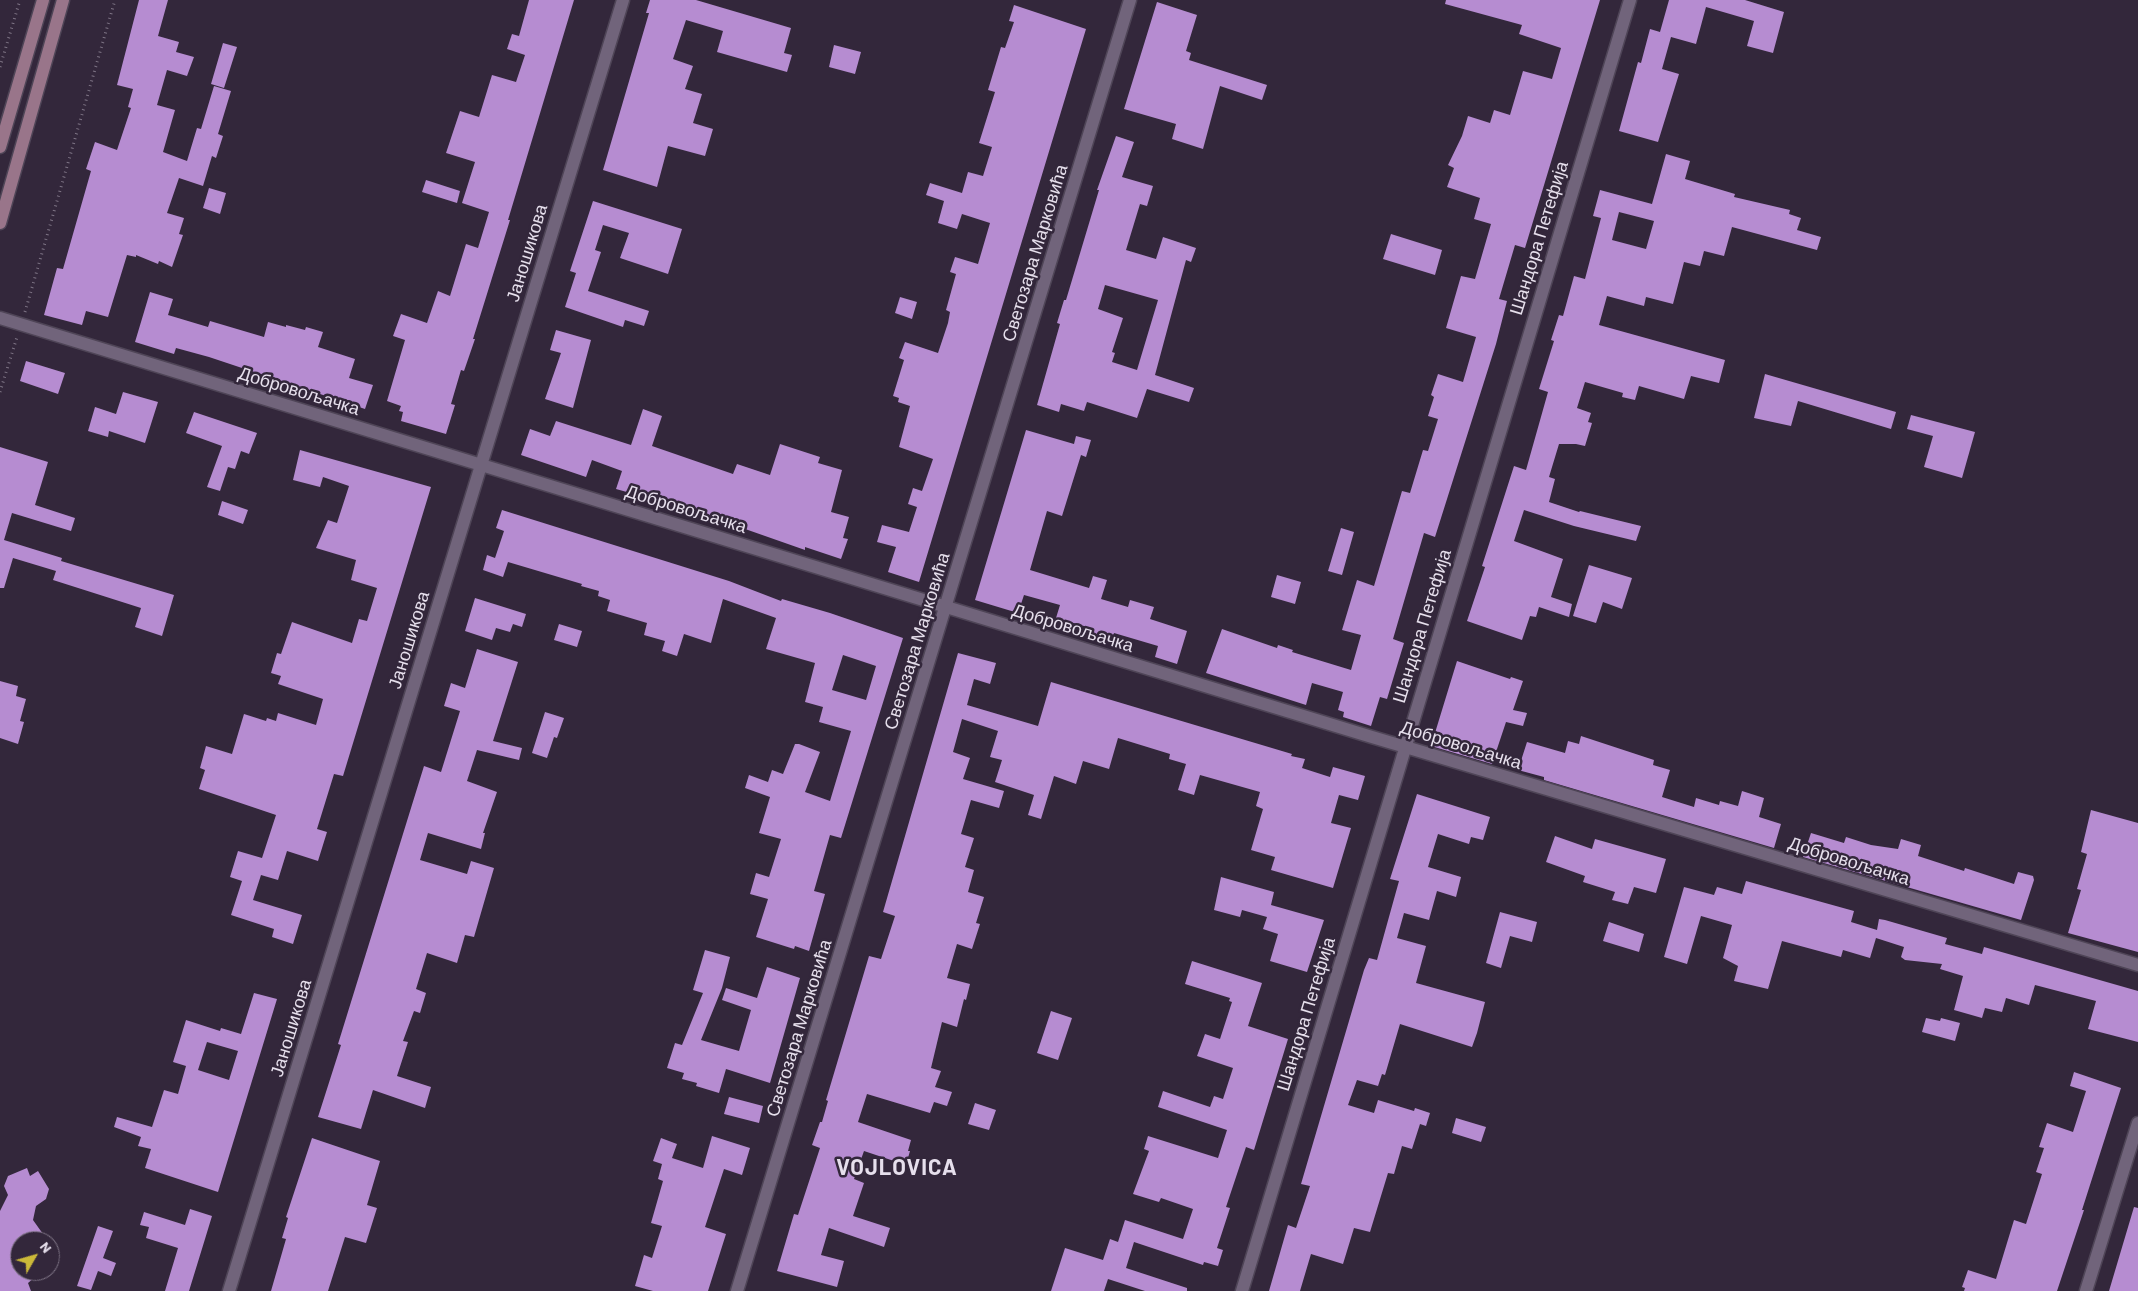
<!DOCTYPE html>
<meta charset="utf-8">
<style>
body{margin:0}
#map{position:relative;width:2138px;height:1291px;overflow:hidden;background:#33273b;font-family:Barlow,sans-serif}
canvas{display:block}
.north{position:absolute;left:10px;top:1231px;width:50px;height:50px;box-sizing:border-box;background:#33273b;border:1px solid #7b7182;border-radius:50%;rotate:52deg;font-size:14px;font-weight:700;line-height:20px;text-align:center;color:#e6dfec}
.north::after{content:'';display:block;margin:auto;width:18px;height:22px;background:#ccb939;clip-path:polygon(50% 0,100% 100%,50% 72%,0 100%)}
</style>
<div id="map">
<canvas width="2138" height="1291"></canvas>
<div class="north">N</div>
</div>
<script>
const ctx = document.querySelector('canvas').getContext('2d');
ctx.lineJoin = 'round';
function fill(path, color) { ctx.fillStyle = color; ctx.fill(path, 'evenodd'); }
const shape = rows => new Path2D(rows.map(r => 'M' + r).join(''));
function trace(path, color, width, dash) { ctx.strokeStyle = color; ctx.lineWidth = width; ctx.lineCap = dash ? 'butt' : 'round'; ctx.setLineDash(dash || []); ctx.stroke(path); }
function write(font, color, halo, rows, align = 'center') {
  ctx.font = font + ' Barlow,sans-serif'; ctx.lineWidth = 5; ctx.setLineDash([]); ctx.textBaseline = 'middle'; ctx.strokeStyle = halo; ctx.fillStyle = color; for (const [text, x, y, turn = 0] of rows) {
    ctx.save(); ctx.translate(x, y); ctx.rotate((+turn || 0) * Math.PI / 180); ctx.textAlign = isNaN(turn) ? turn : align; if (halo) ctx.strokeText(text, 0, 0); ctx.fillText(text, 0, 0); ctx.restore();
  }
}
fill(shape([
 [139,0,168,0,158,36,179,42,176,52,194,57,187,76,167,70,157,105,175,110,163,152,187,161,197,128,201,129,214,86,231,91,218,134,223,136,216,158,212,156,203,186,179,178,167,213,184,218,179,234,183,235,172,267,159,261,158,264,136,255,136,257,127,255,108,317,86,311,82,325,44,315,57,268,63,269,91,171,86,169,95,142,117,150,131,108,128,107,133,89,117,85],
 [529,0,574,0,508,220,510,220,473,339,475,339,464,371,461,370,451,404,455,405,446,434,401,421,403,412,399,411,401,406,387,401,405,340,393,336,401,314,427,323,438,291,450,296,466,244,478,248,489,212,462,203,475,162,446,153,460,111,479,117,492,75,516,82,525,55,507,49,512,34,519,36],
 [650,0,696,0,791,28,784,53,792,55,787,72,717,52,723,31,686,20,673,59,693,66,685,89,702,94,693,123,713,129,705,156,668,146,657,187,603,170,649,13,646,13],
 [1446,0,1600,0,1525,248,1515,245,1499,299,1507,301,1496,344,1435,537,1424,533,1393,639,1404,643,1387,699,1380,697,1371,726,1343,717,1344,712,1338,710,1343,692,1312,683,1306,705,1206,673,1222,629,1277,648,1278,645,1293,650,1292,652,1351,670,1361,635,1342,630,1357,580,1374,586,1402,491,1410,493,1423,450,1428,451,1438,419,1428,416,1434,397,1431,395,1438,374,1463,382,1476,337,1446,328,1461,276,1475,279,1491,224,1474,219,1480,198,1447,187,1454,168,1448,165,1462,136,1468,116,1490,123,1494,110,1510,115,1523,71,1552,79,1561,48,1519,34,1522,25,1445,4],
 [1669,0,1745,0,1784,12,1773,53,1747,46,1754,21,1706,7,1696,44,1671,37,1662,69,1679,74,1658,142,1619,131,1638,62,1641,63,1650,29,1660,32],
 [1157,2,1197,15,1186,51,1191,53,1189,60,1267,85,1262,100,1220,86,1203,149,1172,139,1176,124,1124,109],
 [1014,5,1086,29,919,582,888,572,896,547,877,542,882,525,909,532,917,507,908,504,913,488,922,491,933,459,899,447,910,406,898,402,899,398,893,396,904,360,899,358,905,342,938,353,948,323,950,312,946,310,956,274,950,272,955,257,978,264,990,223,962,214,957,229,938,223,944,201,926,195,930,183,962,193,968,172,983,176,992,147,979,143,995,92,988,90,1001,47,1005,48,1014,22,1009,21],
 [223,43,237,47,224,88,211,84],
 [834,45,861,52,855,74,829,67],
 [1116,136,1134,142,1122,177,1153,186,1147,206,1140,204,1126,250,1156,259,1163,237,1196,248,1191,262,1186,260,1155,375,1194,388,1189,402,1147,389,1137,418,1087,402,1084,411,1061,404,1059,412,1037,405,1060,324,1057,323,1064,300,1066,300,1099,190,1097,190],
 [1105,285,1158,300,1137,370,1112,362,1115,353,1112,352,1123,318,1098,309],
 [1666,154,1690,161,1685,179,1735,194,1734,197,1790,210,1789,214,1801,218,1797,230,1821,237,1817,250,1732,227,1724,256,1704,251,1700,266,1684,262,1673,304,1646,297,1644,306,1607,296,1599,325,1725,360,1719,383,1691,376,1684,399,1639,386,1635,400,1622,397,1623,393,1585,382,1577,408,1591,413,1588,422,1592,423,1585,446,1576,444,1559,444,1549,477,1555,479,1549,502,1579,512,1580,511,1641,526,1636,541,1574,526,1524,510,1514,541,1563,559,1551,597,1572,604,1569,617,1539,607,1536,617,1530,616,1522,640,1467,621,1485,567,1482,566,1514,466,1526,470,1548,392,1539,389,1554,341,1551,340,1559,315,1563,316,1574,276,1585,279,1601,218,1593,216,1600,190,1652,204],
 [1619,212,1654,221,1646,249,1612,240],
 [426,180,460,191,457,203,422,192],
 [209,188,226,193,220,214,203,208],
 [593,201,682,229,668,274,620,258,629,233,603,225,595,250,601,252,588,291,649,311,644,326,625,320,623,327,565,307,576,273,570,271],
 [1391,234,1442,250,1435,275,1383,259],
 [150,292,173,299,168,315,208,327,210,321,264,337,268,322,286,327,286,325,305,330,306,327,323,332,318,347,355,359,349,378,373,385,365,409,209,357,176,348,174,354,135,342],
 [900,297,917,302,912,319,895,313],
 [556,330,591,340,573,408,545,399,561,353,550,350],
 [26,361,65,373,58,394,20,381],
 [1765,374,1896,412,1891,429,1798,401,1791,426,1754,418],
 [123,392,158,402,145,443,109,431,108,437,88,431,95,407,116,414],
 [643,409,662,416,652,446,733,474,737,464,770,475,780,444,820,457,818,463,842,470,831,512,849,517,843,538,848,539,841,559,805,547,805,550,691,510,616,489,622,471,592,460,586,477,521,455,530,429,550,436,556,421,631,445],
 [194,412,257,433,249,454,241,451,235,469,228,467,220,491,207,487,222,446,186,433],
 [1911,415,1975,432,1962,478,1924,467,1933,436,1907,429],
 [1026,430,1074,444,1076,436,1091,440,1086,457,1081,455,1062,516,1047,511,1030,570,1089,588,1093,576,1107,580,1101,599,1128,607,1130,600,1154,607,1150,619,1187,631,1177,664,1155,657,1158,646,1114,633,1111,643,1088,636,1091,628,1056,618,1060,605,1024,595,1018,613,975,600],
 [0,447,48,462,35,505,75,518,71,531,12,513,4,540,62,558,61,561,174,595,162,636,135,627,141,608,53,580,56,571,13,558,4,588,0,588],
 [300,450,431,487,343,776,334,774,317,829,327,832,318,861,287,851,278,880,261,875,253,900,302,915,293,944,272,937,274,929,231,915,242,881,230,877,238,851,262,858,276,815,199,789,205,770,200,768,206,746,232,754,244,714,266,721,267,718,276,721,278,713,316,725,323,699,278,684,281,676,271,673,277,653,281,654,292,622,352,643,359,619,367,621,377,588,351,580,356,560,316,548,328,520,337,523,349,486,323,477,320,487,293,480],
 [222,501,248,510,243,524,218,515],
 [502,510,729,581,781,601,782,599,830,613,903,638,841,838,830,835,814,891,825,894,809,951,795,946,794,949,756,937,768,899,750,894,756,873,769,877,781,839,759,833,770,797,745,788,749,775,768,782,772,770,783,774,795,744,799,744,820,752,805,792,830,801,851,731,819,722,823,707,805,702,815,663,766,649,776,618,723,599,711,643,684,634,677,656,662,651,665,641,644,635,647,623,607,611,610,600,598,596,599,591,581,586,582,584,508,562,503,577,483,570,487,555,495,558,504,531,496,528],
 [843,655,876,666,866,700,832,690],
 [1341,528,1354,532,1342,575,1328,571],
 [1589,565,1632,578,1622,609,1603,602,1596,623,1573,616],
 [1277,575,1301,582,1295,604,1271,597],
 [475,598,526,614,522,627,513,624,510,632,496,628,492,640,465,631],
 [559,624,582,631,577,647,554,640],
 [477,649,518,662,493,741,522,748,519,760,477,750,467,781,497,792,483,833,485,833,481,849,428,833,420,860,467,874,471,861,494,868,474,937,465,935,457,963,427,953,416,989,426,993,420,1013,414,1011,403,1041,408,1042,397,1076,431,1087,425,1108,373,1090,361,1129,318,1117,341,1045,338,1044,424,766,441,772,460,711,444,706,451,683,465,688],
 [958,653,996,663,990,684,974,679,967,705,1038,726,1051,682,1292,754,1291,756,1305,759,1302,768,1330,777,1333,767,1365,776,1358,800,1339,795,1331,823,1351,828,1333,888,1271,870,1275,857,1251,850,1263,809,1256,806,1260,792,1200,775,1194,795,1178,790,1186,764,1169,759,1170,754,1118,738,1109,769,1083,761,1076,784,1054,776,1041,819,1028,815,1034,795,995,782,1002,760,990,757,998,731,962,719,953,752,970,758,963,779,1004,791,999,808,971,800,961,834,974,838,965,867,974,870,968,892,984,897,976,923,980,924,972,949,957,944,947,978,970,984,966,1000,964,999,957,1027,942,1022,931,1068,941,1071,935,1087,952,1092,947,1106,934,1102,930,1113,867,1094,858,1122,911,1140,908,1151,910,1151,906,1165,864,1151,854,1179,864,1183,853,1216,890,1228,884,1247,829,1228,821,1255,844,1261,837,1287,777,1271,794,1214,798,1215,820,1148,812,1145,820,1122,822,1122,828,1101,826,1100,869,956,881,959,895,916,883,912],
 [1457,661,1510,679,1511,677,1523,681,1513,710,1527,713,1523,726,1506,722,1492,764,1431,746],
 [0,681,18,686,16,696,26,699,20,721,24,722,18,744,0,738],
 [545,712,564,718,557,738,554,737,547,758,532,753],
 [1581,736,1654,760,1653,765,1670,770,1662,797,1694,807,1696,798,1719,805,1720,801,1738,806,1742,791,1764,798,1759,817,1781,824,1774,848,1544,780,1544,777,1518,770,1527,742,1565,753,1568,741,1579,744],
 [1417,794,1490,817,1483,840,1471,837,1469,844,1438,834,1428,867,1461,877,1456,897,1437,891,1429,920,1404,913,1397,938,1426,946,1416,983,1485,1002,1477,1033,1472,1047,1400,1024,1385,1075,1382,1074,1378,1086,1357,1080,1348,1105,1374,1113,1378,1100,1414,1111,1415,1108,1430,1113,1426,1126,1420,1124,1412,1149,1402,1146,1394,1174,1388,1173,1370,1232,1354,1228,1343,1264,1311,1254,1300,1291,1269,1291,1288,1225,1296,1228,1310,1186,1301,1184,1364,970,1369,958,1377,960,1399,881,1390,879],
 [2091,810,2138,823,2138,952,2068,933,2081,890,2077,889,2087,854,2081,852],
 [1811,833,1844,843,1846,837,1871,845,1898,849,1901,839,1921,845,1918,856,1964,871,1965,868,2014,884,2018,872,2033,876,2034,880,2021,920,1803,857],
 [1555,836,1592,849,1595,839,1666,859,1656,893,1634,887,1628,904,1612,900,1615,892,1583,882,1585,876,1546,862],
 [1221,877,1274,892,1271,905,1324,920,1307,972,1270,961,1278,934,1263,929,1267,917,1242,910,1240,917,1214,910],
 [1746,881,1854,911,1851,922,1877,930,1879,919,1885,920,1947,938,1945,944,1982,954,1984,947,2138,991,2138,1042,2088,1029,2096,1001,2035,985,2029,1005,2006,998,2002,1012,1985,1008,1982,1018,1954,1010,1963,976,1940,969,1942,964,1905,960,1901,957,1904,947,1876,938,1870,958,1843,950,1841,957,1782,941,1768,989,1734,981,1738,966,1723,958,1732,925,1701,916,1687,964,1664,957,1684,887,1714,895,1717,887,1742,894],
 [1500,912,1537,922,1532,942,1510,936,1501,968,1486,963],
 [1609,922,1644,934,1639,952,1603,941],
 [705,950,730,957,722,988,701,1040,739,1051,751,1010,722,1000,726,988,757,998,767,967,800,978,770,1083,726,1069,719,1093,696,1086,697,1083,682,1079,684,1073,667,1068,675,1043,682,1045,703,993,693,990],
 [1192,961,1262,983,1248,1026,1288,1039,1254,1150,1246,1147,1226,1207,1230,1208,1217,1248,1223,1250,1218,1266,1204,1262,1203,1265,1134,1242,1126,1268,1187,1288,1187,1291,1145,1291,1108,1279,1104,1291,1051,1291,1065,1248,1103,1260,1110,1239,1118,1242,1125,1220,1183,1239,1193,1209,1161,1198,1159,1202,1133,1194,1149,1151,1144,1149,1148,1136,1218,1158,1227,1130,1158,1107,1163,1091,1210,1107,1214,1096,1223,1099,1233,1068,1197,1056,1205,1034,1220,1039,1232,1002,1229,1001,1230,998,1185,984],
 [254,993,277,999,218,1192,145,1168,151,1149,138,1146,141,1137,114,1127,117,1117,152,1127,164,1090,178,1094,186,1066,173,1062,186,1020,220,1031,221,1028,241,1034],
 [207,1042,238,1051,229,1080,198,1070],
 [1051,1011,1072,1018,1058,1060,1037,1053],
 [1926,1018,1940,1021,1941,1018,1960,1023,1955,1041,1922,1032],
 [2074,1072,2121,1088,2082,1210,2084,1210,2057,1291,1964,1291,1965,1288,1962,1287,1968,1270,1996,1279,2014,1220,2026,1224,2042,1174,2036,1172,2044,1148,2039,1147,2047,1123,2073,1132,2086,1091,2070,1086],
 [729,1097,763,1106,759,1123,724,1114],
 [975,1103,996,1110,989,1130,968,1124],
 [1456,1118,1486,1127,1481,1142,1452,1133],
 [712,1136,750,1148,742,1175,724,1169,705,1227,726,1234,708,1291,653,1291,635,1286,644,1255,652,1258,662,1226,651,1223,663,1181,658,1179,662,1164,653,1161,661,1138,677,1144,672,1158,703,1168],
 [312,1138,380,1161,367,1205,377,1208,366,1243,345,1237,328,1291,271,1291,286,1239,282,1238,288,1218,286,1217],
 [27,1168,30,1176,38,1171,49,1189,46,1199,36,1206,33,1220,48,1241,20,1241,20,1273,42,1271,28,1283,31,1291,0,1291,0,1211,8,1195,4,1186,8,1176],
 [2134,1207,2138,1208,2138,1291,2109,1291],
 [190,1209,212,1216,205,1239,189,1291,165,1291,178,1248,146,1238,149,1227,140,1225,144,1212,185,1225],
 [98,1226,113,1231,103,1258,116,1263,111,1276,98,1271,91,1290,77,1286]
]), '#b68cd1');
const street = shape([
 [0,318,1372,737,2138,965],
 [229,1291,623,0],
 [737,1291,1130,0],
 [1242,1291,1630,0],
 [2086,1291,2138,1123]
]);
const secondary = shape([
 [0,147,43,0],
 [0,223,63,0]
]);
trace(street, '#4f4557', 15);
trace(secondary, '#4f4557', 15);
trace(shape([
 [0,67,20,0],
 [25,312,115,0],
 [0,392,17,337]
]), '#7e7485', 3, [1, 4]);
trace(street, '#71647b', 12);
trace(secondary, '#99758a', 12);
write('18px', '#e6dfec', '#33273b', [
 ["Шандора Петефија",1539,238,-73],
 ["Јаношикова",527,253,-73],
 ["Светозара Марковића",1035,253,-73],
 ["Добровољачка",299,391,17],
 ["Добровољачка",686,509,17],
 ["Шандора Петефија",1422,626,-73],
 ["Добровољачка",1073,628,17],
 ["Јаношикова",409,640,-73],
 ["Светозара Марковића",917,641,-73],
 ["Добровољачка",1461,745,17],
 ["Добровољачка",1849,861,17],
 ["Шандора Петефија",1306,1014,-73],
 ["Јаношикова",291,1028,-73],
 ["Светозара Марковића",799,1028,-73]
]);
ctx.letterSpacing = '1px';
write('bold 22px', '#e6dfec', '#33273b', [
 ["VOJLOVICA",897,1168]
]);
ctx.letterSpacing = '0px';
</script>
